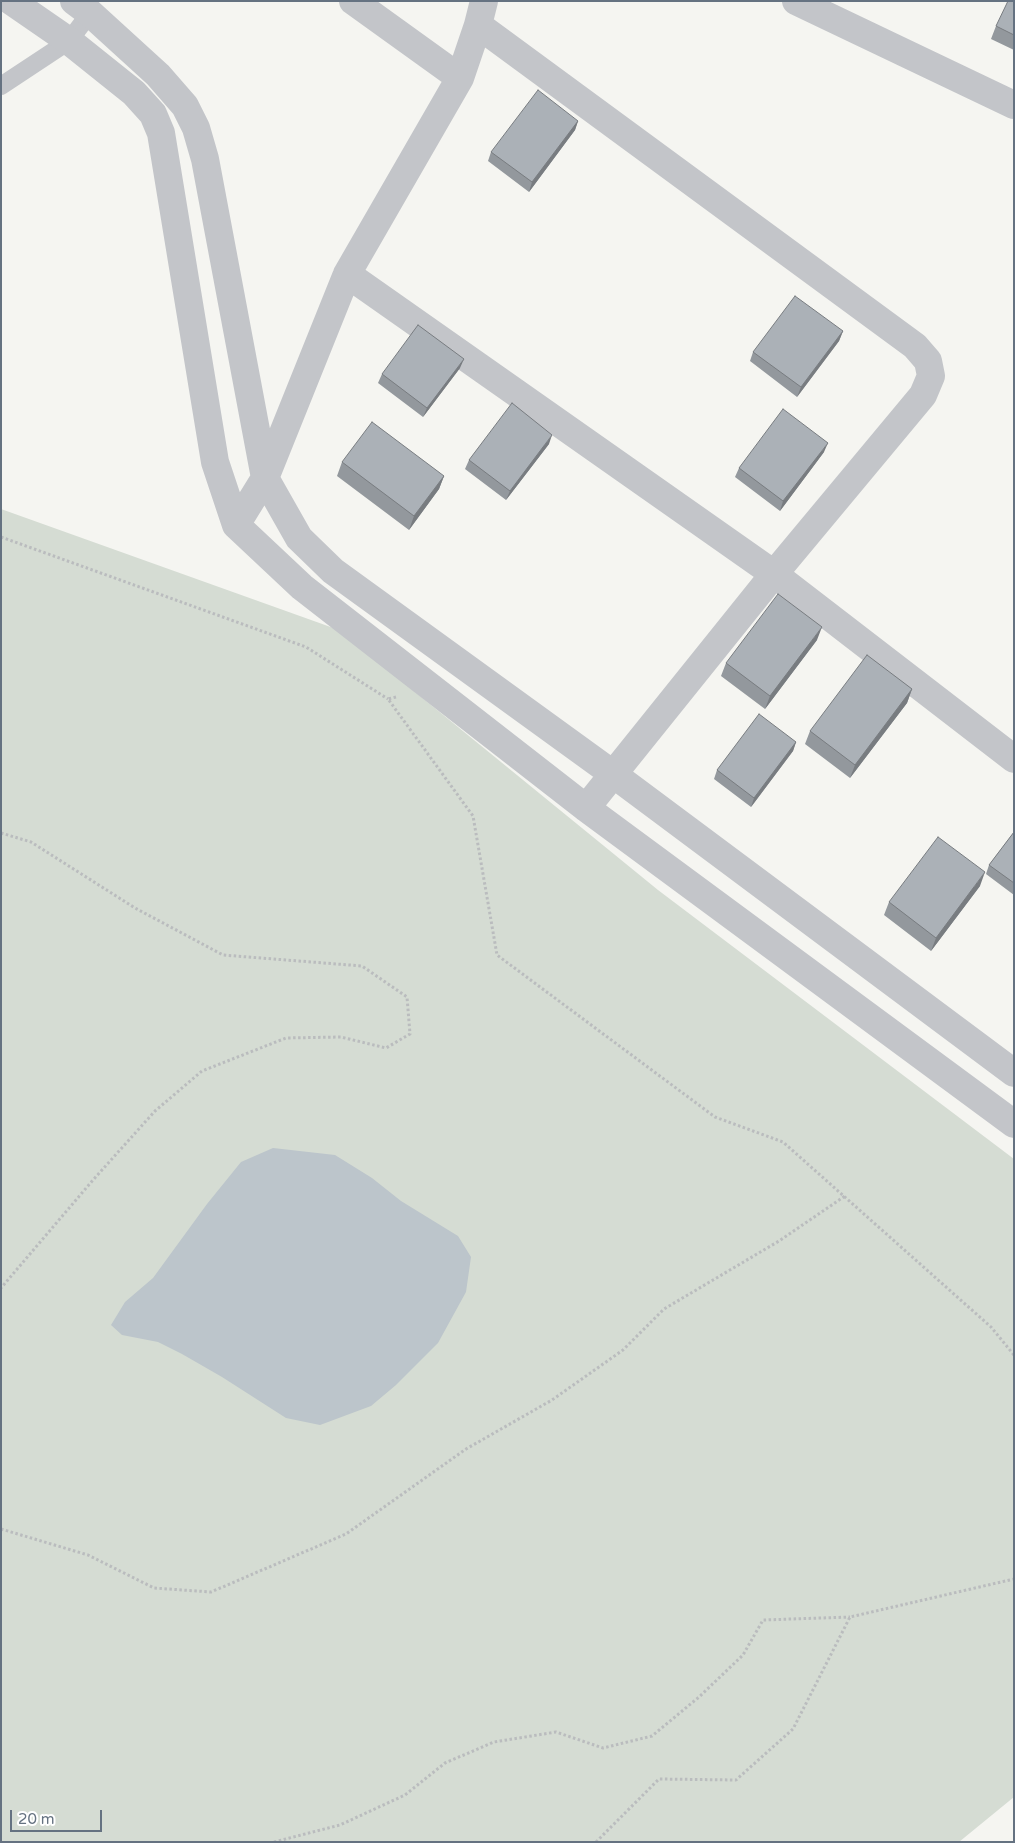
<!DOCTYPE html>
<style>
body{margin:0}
#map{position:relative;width:1015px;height:1843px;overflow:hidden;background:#f5f5f1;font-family:"Varela Round",sans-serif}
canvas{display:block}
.frame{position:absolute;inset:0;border:2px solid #657281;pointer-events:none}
.scale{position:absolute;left:10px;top:1810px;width:92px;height:22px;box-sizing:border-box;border:2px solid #657281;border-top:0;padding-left:6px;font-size:15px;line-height:18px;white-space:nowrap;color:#657281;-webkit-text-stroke:4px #fff;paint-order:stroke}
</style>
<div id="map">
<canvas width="1015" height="1843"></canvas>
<div class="frame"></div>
<div class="scale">20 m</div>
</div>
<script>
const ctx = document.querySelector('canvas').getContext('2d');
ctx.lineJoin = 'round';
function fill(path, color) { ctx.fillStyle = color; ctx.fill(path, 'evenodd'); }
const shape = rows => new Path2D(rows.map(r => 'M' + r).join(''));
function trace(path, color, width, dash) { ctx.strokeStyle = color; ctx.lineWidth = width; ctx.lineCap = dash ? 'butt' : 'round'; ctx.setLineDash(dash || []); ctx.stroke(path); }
fill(shape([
 [1,509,339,630,658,890,1014,1159,1014,1797,959,1842,1,1842]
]), '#d5dcd3');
fill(shape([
 [273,1148,335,1155,372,1178,401,1201,458,1236,471,1257,466,1292,438,1343,396,1385,371,1406,320,1425,286,1418,222,1377,182,1354,158,1342,122,1335,111,1325,125,1302,153,1278,207,1204,241,1162]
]), '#bcc5cb');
trace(shape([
 [1,537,306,647,388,699],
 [396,697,388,699,473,816,497,955,715,1117,783,1142,991,1327,1014,1355],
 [1,833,31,842,135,908,223,955,362,966,407,997,410,1034,386,1048,341,1037,286,1038,202,1071,155,1111,93,1180,1,1288],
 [1,1529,88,1555,154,1588,211,1592,346,1534,466,1449,552,1400,623,1350,664,1309,779,1241,845,1196],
 [274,1842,340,1825,405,1795,445,1763,494,1742,556,1732,603,1748,652,1736,699,1697,743,1655,763,1620,850,1617],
 [596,1842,659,1779,736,1780,793,1729,850,1617,1014,1579]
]), '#babcbe', 3, [2.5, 2.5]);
trace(shape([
 [1,86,69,41,90,13]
]), '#c3c5c9', 18);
trace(shape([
 [11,1,69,41,134,93,153,114,161,133,215,462,236,525,302,587,586,808,1014,1124],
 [74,1,90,13,158,75,185,106,196,128,205,159,265,478,299,538,333,571,613,774,1014,1073],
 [353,1,460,78],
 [796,1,1014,105],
 [478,25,915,346,928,361,931,376,923,395,774,574,586,808],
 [347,274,774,574,1014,759],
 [236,525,265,478,347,274,460,78,478,25,484,1]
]), '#c3c5c9', 28);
fill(shape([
 [1014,1,1014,50,991,39,996,26],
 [578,121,575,130,529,192,488,161,491,152],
 [843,331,839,341,797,397,750,361,753,352],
 [460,368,423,417,378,383,382,374],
 [549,444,506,500,465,469,469,460],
 [824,452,780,511,735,477,739,468],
 [342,462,444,476,439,489,409,530,337,476],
 [817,640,765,709,721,676,726,663],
 [912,689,907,703,850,778,805,744,810,731],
 [796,742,793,751,751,807,714,779,717,770],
 [1014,832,1014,895,986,874,989,865],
 [980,886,931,951,884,915,889,902]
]), '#93989d');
fill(shape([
 [578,121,575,130,529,192,532,182],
 [843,331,839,341,797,397,801,387],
 [464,359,460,368,423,417,427,408],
 [552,435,549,444,506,500,510,491],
 [828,443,824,452,780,511,783,501],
 [444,476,439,489,409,530,414,516],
 [822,627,817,640,765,709,770,696],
 [912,689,907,703,850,778,855,765],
 [796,742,793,751,751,807,754,798],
 [985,872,980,886,931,951,936,938]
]), '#787c80');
const building = shape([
 [1008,1,1014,1,1014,35,996,26,1008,1],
 [538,90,578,121,532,182,491,152,538,90],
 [795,296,843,331,801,387,753,352,795,296],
 [418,325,464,359,427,408,382,374,418,325],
 [512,403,552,435,510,491,469,460,512,403],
 [783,409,828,443,783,501,739,468,783,409],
 [372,422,444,476,414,516,342,462,372,422],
 [778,594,822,627,770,696,726,663,778,594],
 [867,655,912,689,855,765,810,731,867,655],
 [759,714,796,742,754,798,717,770,759,714],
 [1014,832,1014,883,989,865,1014,832],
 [938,837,985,872,936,938,889,902,938,837]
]);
fill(building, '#abb1b7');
trace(building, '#787c80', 1);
</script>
